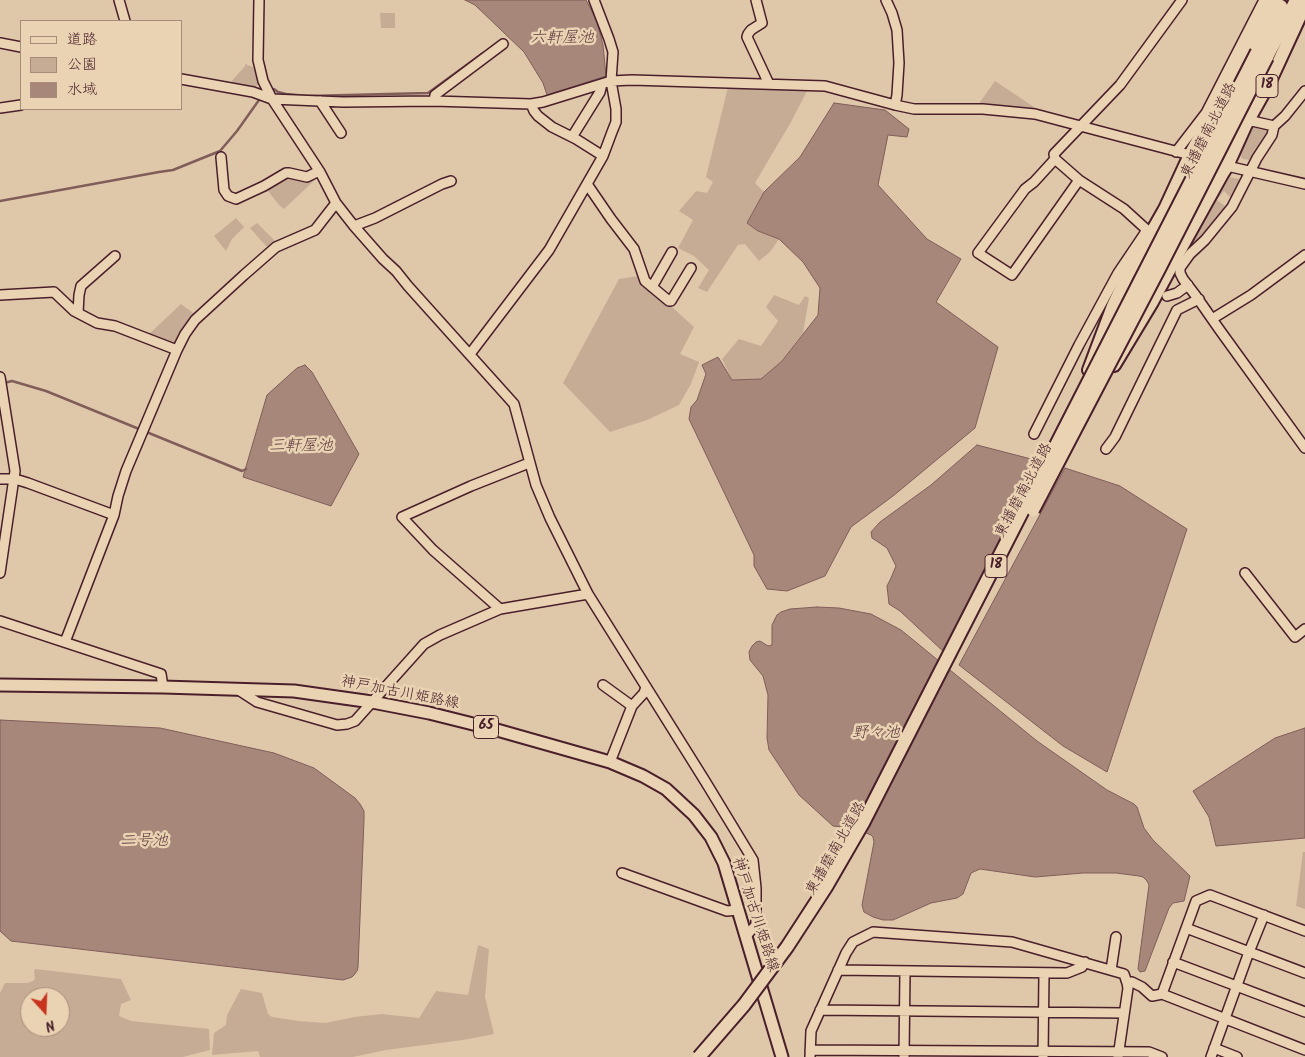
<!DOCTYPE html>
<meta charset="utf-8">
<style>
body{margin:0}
#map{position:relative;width:1305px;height:1057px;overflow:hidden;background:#dfc8aa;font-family:Kalam,"Klee One",sans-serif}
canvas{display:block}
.legend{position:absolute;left:20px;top:20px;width:162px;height:90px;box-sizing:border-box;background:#e9d3b2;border:1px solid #a98b7c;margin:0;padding:6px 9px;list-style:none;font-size:15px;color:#4a1f2b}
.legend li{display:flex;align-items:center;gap:10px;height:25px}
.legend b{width:25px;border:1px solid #a98b7c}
.north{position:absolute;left:20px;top:987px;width:50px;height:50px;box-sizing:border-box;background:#e9d3b2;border:1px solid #a98b7c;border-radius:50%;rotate:160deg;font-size:14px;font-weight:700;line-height:20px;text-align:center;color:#4a1f2b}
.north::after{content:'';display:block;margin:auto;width:18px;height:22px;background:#c8321e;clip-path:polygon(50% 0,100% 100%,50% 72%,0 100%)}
</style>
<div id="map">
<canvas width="1305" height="1057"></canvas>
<ul class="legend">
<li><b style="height:6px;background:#e9d3b2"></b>道路</li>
<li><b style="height:14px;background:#c7ac95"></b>公園</li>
<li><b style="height:14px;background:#a6877a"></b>水域</li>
</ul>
<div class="north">N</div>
</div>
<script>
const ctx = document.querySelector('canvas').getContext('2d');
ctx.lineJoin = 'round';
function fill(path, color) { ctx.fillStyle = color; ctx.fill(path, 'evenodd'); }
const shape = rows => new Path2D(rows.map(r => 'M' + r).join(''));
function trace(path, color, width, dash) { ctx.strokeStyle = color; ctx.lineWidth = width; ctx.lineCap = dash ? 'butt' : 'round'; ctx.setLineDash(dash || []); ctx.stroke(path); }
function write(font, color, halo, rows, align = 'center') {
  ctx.font = font + ' Kalam,"Klee One",sans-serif'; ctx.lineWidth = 5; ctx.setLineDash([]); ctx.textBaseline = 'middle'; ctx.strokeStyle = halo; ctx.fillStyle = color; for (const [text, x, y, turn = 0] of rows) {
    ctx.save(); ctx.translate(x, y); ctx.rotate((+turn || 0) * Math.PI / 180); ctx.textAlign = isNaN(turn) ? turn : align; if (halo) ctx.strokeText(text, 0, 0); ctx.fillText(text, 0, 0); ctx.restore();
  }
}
fill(shape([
 [380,13,395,13,395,28,381,28],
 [245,64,253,67,256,74,259,82,258,85,253,88,230,85,230,83,245,66],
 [995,81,1037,109,1036,112,978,105],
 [728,87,807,91,791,122,755,183,764,192,747,223,758,231,779,239,770,252,759,261,745,244,738,245,707,292,698,288,709,270,694,256,678,248,693,220,679,211,696,191,707,193,713,182,706,177],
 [1252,125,1271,129,1253,160,1251,160,1243,159,1240,156,1239,147],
 [282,175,313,176,317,178,284,209,279,205,265,187],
 [1227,177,1240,179,1235,191,1231,198,1224,191,1217,200,1225,206,1201,237,1186,248],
 [236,218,244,227,232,239,226,251,214,236],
 [257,223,274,240,279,244,271,249,265,245,250,228],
 [638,276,694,327,680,354,699,362,691,384,679,405,647,420,610,432,563,383,619,279],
 [774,295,799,305,805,296,809,298,803,333,782,361,761,379,732,380,722,359,739,339,761,346,778,321,766,307],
 [181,304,196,315,176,346,147,336],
 [1303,852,1305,852,1305,909,1296,906],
 [478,945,489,949,485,997,494,1034,463,1040,386,1050,353,1057,260,1057,258,1051,212,1055,214,1033,226,1025,227,1015,241,989,262,993,268,1014,272,1017,299,1021,326,1023,354,1017,382,1014,419,1018,436,991,468,995],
 [35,969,121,979,131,1000,121,1004,119,1016,131,1021,209,1029,210,1050,183,1057,0,1057,0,993,5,983,27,983,33,981,35,979,34,972],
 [30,997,60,997,60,1027,30,1027]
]), '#c7ac95');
const water = shape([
 [465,0,586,0,597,21,603,45,606,76,547,95,543,83,524,52,475,5,465,0],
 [834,103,885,110,909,129,907,137,888,135,878,185,927,239,961,259,936,302,998,347,975,428,893,496,851,527,825,576,787,591,767,589,754,566,754,555,689,419,691,407,697,400,706,374,702,365,718,357,732,380,761,379,782,361,818,315,820,288,803,262,779,239,758,231,747,223,764,192,800,157,834,103],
 [305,365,312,372,359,454,331,506,243,477,267,395,297,368,305,365],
 [977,445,1039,461,945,653,900,611,889,604,887,586,891,578,896,566,887,548,872,538,871,532,880,522,931,485,977,445],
 [1065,468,1120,486,1187,529,1107,772,1063,746,959,665,1065,468],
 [817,607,839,608,871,614,901,630,1037,741,1107,790,1134,804,1137,807,1144,828,1153,840,1190,876,1184,901,1173,903,1169,908,1145,971,1140,972,1138,969,1149,885,1147,881,1143,877,1139,876,1116,873,1083,873,1035,877,980,869,971,873,963,894,957,898,931,903,893,920,883,920,873,917,864,912,862,905,874,842,873,837,871,835,854,828,833,826,799,795,769,750,767,738,768,695,763,676,750,660,749,652,752,646,756,642,760,641,768,646,772,645,772,625,777,615,781,612,790,609,817,607],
 [0,720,160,728,274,753,314,768,355,798,360,804,364,811,364,820,358,967,357,971,354,975,352,977,343,980,11,941,0,931,0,720],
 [1305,728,1305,838,1216,846,1209,817,1193,791,1275,738,1305,728]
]);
fill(water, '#a6877a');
trace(water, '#815d5a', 1);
trace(shape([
 [274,89,278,92,286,94,307,96,428,93,483,53],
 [0,201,159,172,173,170,220,151,237,131,259,100],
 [4,383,12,381,46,391,242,471,246,469]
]), '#815d5a', 2.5);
const minor = shape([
 [119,0,125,21],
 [259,0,258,60,263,81,272,99,320,172,336,203,354,226,383,259,396,271,408,286,514,404,536,485,550,518,588,594,705,781,753,860,756,888,756,925,746,936],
 [756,0,762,23,751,30,748,34,747,37,769,84],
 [886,0,892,13,897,30,899,63,897,95,895,105],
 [0,43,21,47],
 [181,79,253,92,272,99,343,102,434,101,531,104,543,102,611,81,632,80,825,86,895,105,914,109,983,109,1035,114,1190,155,1227,166,1305,184],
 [1305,91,1285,116,1274,126,1272,135,1257,158,1232,207,1205,240,1190,254,1180,268,1180,273,1183,279,1196,296,1219,329,1305,448],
 [320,101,341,133],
 [434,101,435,95,503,44],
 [531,104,534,111,538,116,552,127,576,139,603,156],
 [0,108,21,105],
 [1246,124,1252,121,1274,126],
 [572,137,600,92,602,84],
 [1176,152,1206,113,1264,0],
 [221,157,224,190,228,196,236,199,264,186,286,173,289,173,307,177,319,171],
 [1055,159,1034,182,1025,189,978,253,1012,275,1079,180],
 [587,184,611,219,634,249,645,281,669,301,671,301,691,268],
 [354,226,375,218,442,184,451,181],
 [652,287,672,252],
 [0,295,54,292,74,311,97,323,115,326,177,350],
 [1167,296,1177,293,1188,285],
 [78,313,79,295,81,286,115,256],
 [1212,319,1251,295,1305,255],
 [470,354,549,250,603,156,612,132,616,122,616,109,611,81,613,52,609,39,594,0],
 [0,377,15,471,0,573],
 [1034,434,1079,345,1118,273,1147,230,1124,209,1079,180,1055,159,1054,154,1120,85,1182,0],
 [1106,449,1115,437,1177,310,1199,299],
 [0,479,15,479,28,483,114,515],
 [1245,573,1295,637,1305,629],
 [500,609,433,550,402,517,471,486,529,463],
 [0,621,161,674,163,687],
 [65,642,114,515,118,496,126,471,177,350,185,334,195,320,244,275,276,247,315,230,336,203],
 [603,685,632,706],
 [237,689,257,702,337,725,347,724,355,721,424,644,440,635,500,609,588,594],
 [610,762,632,706,644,693,646,687],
 [622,873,727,911,738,910],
 [1186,928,1305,973],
 [1173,962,1305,1012],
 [838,970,1067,973,1082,967,1085,962],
 [1111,970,1116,937],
 [1127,983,1132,982,1142,987,1152,996,1162,994,1305,1050],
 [1162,994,1196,901,1210,895,1305,931],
 [820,1010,1124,1013],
 [1214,1048,1237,1057],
 [810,1050,1149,1052,1162,1057],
 [810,1057,811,1031,846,953,853,942,873,932,1012,942,1124,974,1127,983,1128,988,1118,1057],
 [904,1057,905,971],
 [1043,1057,1044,973],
 [1211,1057,1249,952,1264,915]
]);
const major = shape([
 [0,685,163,687,294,691,372,702,429,713,497,730,610,762,643,776,666,789,694,815,711,837,724,863,782,1057]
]);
const highway = shape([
 [1257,52,1281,6],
 [1267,57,1296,0],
 [1114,365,1152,302,1180,250,1222,174,1227,166,1246,124,1270,81,1305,5],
 [1089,370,1113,306,1128,274,1165,209,1190,155,1275,0]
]);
trace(minor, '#4a1f2b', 12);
trace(major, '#4a1f2b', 15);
trace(highway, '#4a1f2b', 16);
trace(minor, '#e9d3b2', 9);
trace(major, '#e9d3b2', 11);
trace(highway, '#e9d3b2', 12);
const highwayBridge = shape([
 [1033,510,1160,267,1267,57],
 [699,1057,744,1005,787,947,826,887,863,823,1257,52]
]);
trace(highwayBridge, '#4a1f2b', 16, []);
trace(highwayBridge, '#e9d3b2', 12);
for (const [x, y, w] of [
 [1267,86,22],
 [996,566,22],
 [486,727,25]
]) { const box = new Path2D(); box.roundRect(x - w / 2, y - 11.5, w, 23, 4); ctx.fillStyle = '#e9d3b2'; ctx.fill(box); trace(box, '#4a1f2b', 1); }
write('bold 14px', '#4a1f2b', null, [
 ["18",1267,86],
 ["18",996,566],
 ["65",486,727]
]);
write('15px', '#4a1f2b', '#e9d3b2', [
 ["東播磨南北道路",1210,131,-63],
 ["東播磨南北道路",1025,491,-62],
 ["神戸加古川姫路線",400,694,11],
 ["東播磨南北道路",837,849,-60],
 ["神戸加古川姫路線",754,915,72]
]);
write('italic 16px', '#61393f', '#e9d3b2', [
 ["六軒屋池",562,39],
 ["三軒屋池",301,447],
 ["野々池",876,734],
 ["二号池",144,842]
]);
</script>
